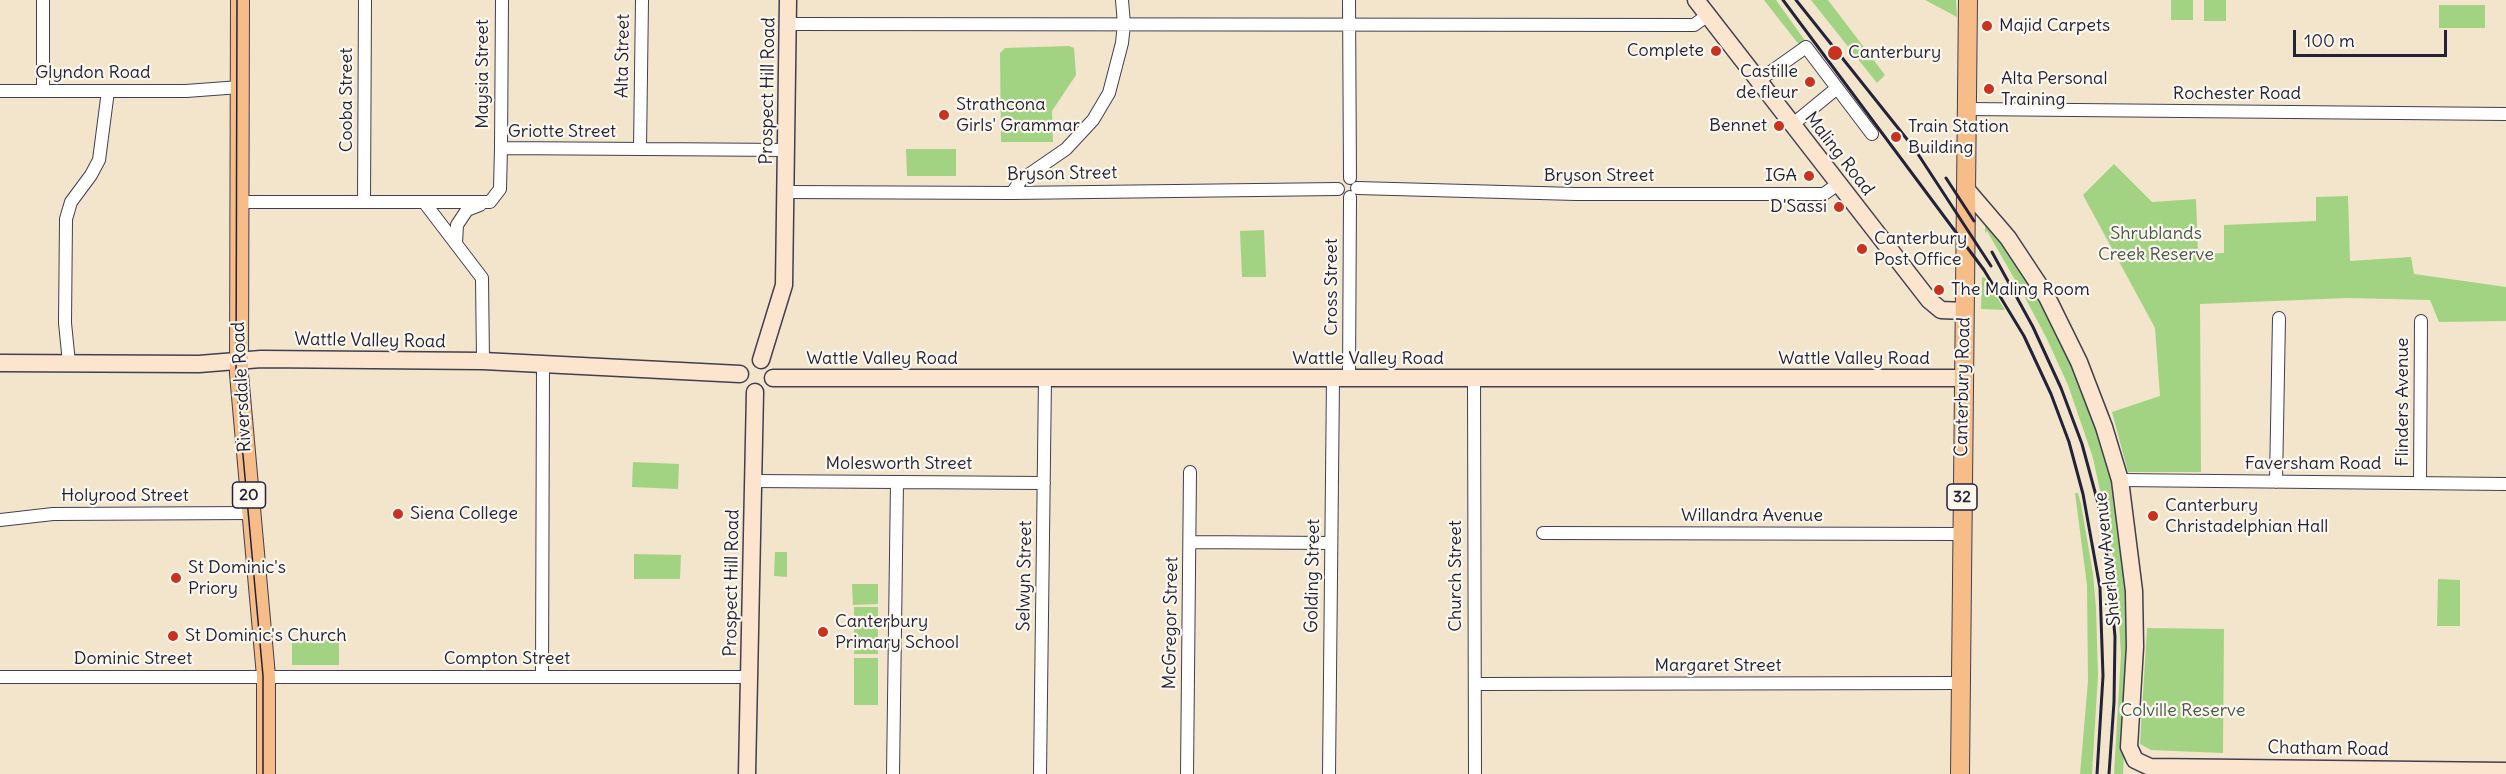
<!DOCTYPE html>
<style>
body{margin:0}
#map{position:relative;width:2506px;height:774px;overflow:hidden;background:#f3e5cb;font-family:Delius,sans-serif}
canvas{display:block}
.scale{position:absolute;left:2293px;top:30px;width:154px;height:27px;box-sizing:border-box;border:3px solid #22223b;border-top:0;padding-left:8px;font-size:18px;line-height:21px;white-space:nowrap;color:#22223b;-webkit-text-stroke:4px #fbf7ec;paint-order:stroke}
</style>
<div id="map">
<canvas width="2506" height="774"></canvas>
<div class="scale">100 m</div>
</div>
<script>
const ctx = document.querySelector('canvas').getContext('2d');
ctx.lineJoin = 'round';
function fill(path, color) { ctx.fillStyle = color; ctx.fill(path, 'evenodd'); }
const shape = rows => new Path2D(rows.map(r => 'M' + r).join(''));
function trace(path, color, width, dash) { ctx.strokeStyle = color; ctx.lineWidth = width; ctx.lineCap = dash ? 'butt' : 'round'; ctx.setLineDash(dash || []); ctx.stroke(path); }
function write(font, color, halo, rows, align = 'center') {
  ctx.font = font + ' Delius,sans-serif'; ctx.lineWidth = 4.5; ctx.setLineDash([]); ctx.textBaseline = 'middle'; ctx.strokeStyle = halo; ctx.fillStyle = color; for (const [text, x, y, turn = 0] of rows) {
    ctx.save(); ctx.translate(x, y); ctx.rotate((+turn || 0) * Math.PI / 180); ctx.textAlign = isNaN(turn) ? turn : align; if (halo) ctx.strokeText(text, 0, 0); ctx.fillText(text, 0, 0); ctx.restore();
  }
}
fill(shape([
 [1764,0,1776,0,1806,42,1800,46],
 [1811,0,1828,0,1885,75,1877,83],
 [1925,0,1956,0,1957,17],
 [2171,0,2193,0,2193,20,2171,20],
 [2204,0,2226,0,2226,21,2204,21],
 [2439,5,2485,5,2485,28,2439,28],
 [1069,46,1074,48,1076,75,1052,111,1053,142,1001,142,1000,53,1005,48],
 [906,149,956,149,956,176,907,176],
 [2114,164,2152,202,2196,199,2198,254,2224,253,2224,225,2316,221,2316,197,2348,196,2350,261,2411,257,2414,274,2506,287,2506,321,2439,322,2430,300,2348,298,2200,304,2201,472,2128,472,2112,412,2160,396,2155,328,2083,195],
 [1985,225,1990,226,2010,249,2065,344,2110,460,2127,561,2127,696,2123,774,2114,774,2121,654,2116,577,2109,532,2093,458,2068,385,2046,337,2022,292,1987,231,1985,233],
 [1264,230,1266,277,1242,277,1240,231],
 [1982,277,1985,278,2005,310,1981,309],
 [633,462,679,464,678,489,632,487],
 [2075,493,2078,493,2081,504,2093,574,2096,608,2098,675,2092,774,2080,774,2088,681,2087,585],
 [775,552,787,552,787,577,774,576],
 [634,554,681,555,680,579,634,579],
 [2438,579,2460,580,2460,626,2437,626],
 [852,584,878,584,878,604,853,605],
 [854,607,878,607,878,654,854,654],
 [2147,628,2224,629,2223,753,2151,750,2140,744],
 [339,640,339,665,292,665,292,641],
 [854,658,878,658,878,705,854,705]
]), '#a1d382');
const street = shape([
 [1349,0,1350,178],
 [788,24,1694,25,1708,15],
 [1758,81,1806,47,1872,134],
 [0,91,186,91,240,87],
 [43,91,43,0],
 [1967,109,2506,114],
 [1792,125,1837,88],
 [501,148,502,0],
 [640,149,642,0],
 [1357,188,1576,194,1824,194,1838,184],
 [786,192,1012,193,1338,189],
 [1012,193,1021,180,1066,149,1093,120,1109,93,1122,43,1124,24,1122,0],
 [364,201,365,0],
 [239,202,490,202,500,189,501,148,787,150],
 [424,202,482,278,483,361],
 [456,243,457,225,467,210,480,205],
 [69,363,65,323,66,219,71,202,91,175,99,160,108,91],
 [1349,378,1350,197],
 [1474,379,1475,774],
 [2120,480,2506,484],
 [753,481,1044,483],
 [2276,482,2279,318],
 [2420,483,2421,321],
 [0,520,53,514,251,513],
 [1543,533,1962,534],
 [1190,542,1331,543],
 [542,676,543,365],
 [0,677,750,677],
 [1475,684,1961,683],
 [893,774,897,482],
 [1040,774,1045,378],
 [1187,774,1190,472],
 [1329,774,1333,378]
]);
const secondary = shape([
 [1696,0,1929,300,1941,310,1964,311],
 [1966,189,2008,238,2047,297,2079,362,2104,427,2120,480,2134,591,2135,647,2129,747,2135,760,2150,767,2506,771],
 [761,360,784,285,788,0],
 [0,363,199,364,261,359,483,361,740,374],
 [773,378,1963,378],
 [747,774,755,392]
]);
const primary = shape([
 [240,0,239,374,266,676,266,774],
 [1960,774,1968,0]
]);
trace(street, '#413f51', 14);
trace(secondary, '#413f51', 19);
trace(primary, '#413f51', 20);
trace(street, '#fff', 12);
trace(secondary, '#fce5cf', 16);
trace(primary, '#f7bd88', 18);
trace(shape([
 [237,0,236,378,263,676,263,774]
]), '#22223b', 1.5);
trace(shape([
 [1783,0,1984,270,2024,336,2051,394,2069,442,2083,494,2100,588,2103,676,2097,774],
 [1796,0,1914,148,1991,266],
 [1946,178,1974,221],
 [1992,252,2033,327,2061,388,2082,444,2098,503,2109,568,2115,637,2114,702,2109,774]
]), '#22223b', 3);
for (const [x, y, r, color] of [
 [1987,26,6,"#c8321e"],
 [1716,51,6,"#c8321e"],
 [1835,53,8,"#c8321e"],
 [1810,82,6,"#c8321e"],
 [1989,89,6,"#c8321e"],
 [944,115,6,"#c8321e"],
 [1779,126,6,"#c8321e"],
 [1896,137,6,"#c8321e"],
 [1809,176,6,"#c8321e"],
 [1839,207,6,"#c8321e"],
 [1862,249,6,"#c8321e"],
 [1939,290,6,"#c8321e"],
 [398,514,6,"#c8321e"],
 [2153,516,6,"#c8321e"],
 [176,578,6,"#c8321e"],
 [823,632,6,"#c8321e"],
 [173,636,6,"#c8321e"]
]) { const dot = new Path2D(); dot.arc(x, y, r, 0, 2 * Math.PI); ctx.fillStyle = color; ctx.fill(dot); trace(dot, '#fbf7ec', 2); }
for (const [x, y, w] of [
 [249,495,33],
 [1962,497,30]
]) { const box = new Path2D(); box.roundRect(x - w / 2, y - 13, w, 26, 4.5); ctx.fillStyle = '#fbf7ec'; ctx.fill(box); trace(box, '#22223b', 1.5); }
write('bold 16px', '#22223b', null, [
 ["20",249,495],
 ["32",1962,497]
]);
write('18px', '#22223b', '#fbf7ec', [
 ["Majid Carpets",1999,26],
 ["Complete",1704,51,"right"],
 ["Canterbury",1848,53],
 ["Castille",1798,72,"right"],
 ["de fleur",1798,93,"right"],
 ["Alta Personal",2001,79],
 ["Training",2001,100],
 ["Strathcona",956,105],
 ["Girls' Grammar",956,126],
 ["Bennet",1767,126,"right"],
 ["Train Station",1908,127],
 ["Building",1908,148],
 ["IGA",1797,176,"right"],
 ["D'Sassi",1827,207,"right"],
 ["Canterbury",1874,239],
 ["Post Office",1874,260],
 ["The Maling Room",1951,290],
 ["Canterbury",2165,506],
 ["Christadelphian Hall",2165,527],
 ["Siena College",410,514],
 ["St Dominic's",188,568],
 ["Priory",188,589],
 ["Canterbury",835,622],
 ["Primary School",835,643],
 ["St Dominic's Church",185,636]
], 'left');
write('18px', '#22223b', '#fbf7ec', [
 ["Alta Street",623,56,-89],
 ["Glyndon Road",93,73],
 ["Maysia Street",483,74,-90],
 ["Prospect Hill Road",768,91,-89],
 ["Rochester Road",2237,94],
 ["Cooba Street",347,100,-90],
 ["Griotte Street",562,132],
 ["Maling Road",1839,154,52],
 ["Bryson Street",1062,174,-1],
 ["Bryson Street",1599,176],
 ["Cross Street",1332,287,-90],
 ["Wattle Valley Road",370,341,1],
 ["Wattle Valley Road",882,359],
 ["Wattle Valley Road",1368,359],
 ["Wattle Valley Road",1854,359],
 ["Riversdale Road",242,387,-93],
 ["Canterbury Road",1963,387,-89],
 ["Flinders Avenue",2403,402,-90],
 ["Molesworth Street",899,464],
 ["Faversham Road",2313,464],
 ["Holyrood Street",125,496],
 ["Willandra Avenue",1752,516],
 ["Shierlaw Avenue",2108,559,-96],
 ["Selwyn Street",1025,576,-89],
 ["Golding Street",1313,576,-89],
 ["Church Street",1456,576,-90],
 ["Prospect Hill Road",732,583,-89],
 ["McGregor Street",1171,623,-89],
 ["Dominic Street",133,659],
 ["Compton Street",507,659],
 ["Margaret Street",1718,666],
 ["Chatham Road",2328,749,1]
]);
write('18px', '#485750', '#fbf7ec', [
 ["Shrublands",2156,234],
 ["Creek Reserve",2156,255],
 ["Colville Reserve",2183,711]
]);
</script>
